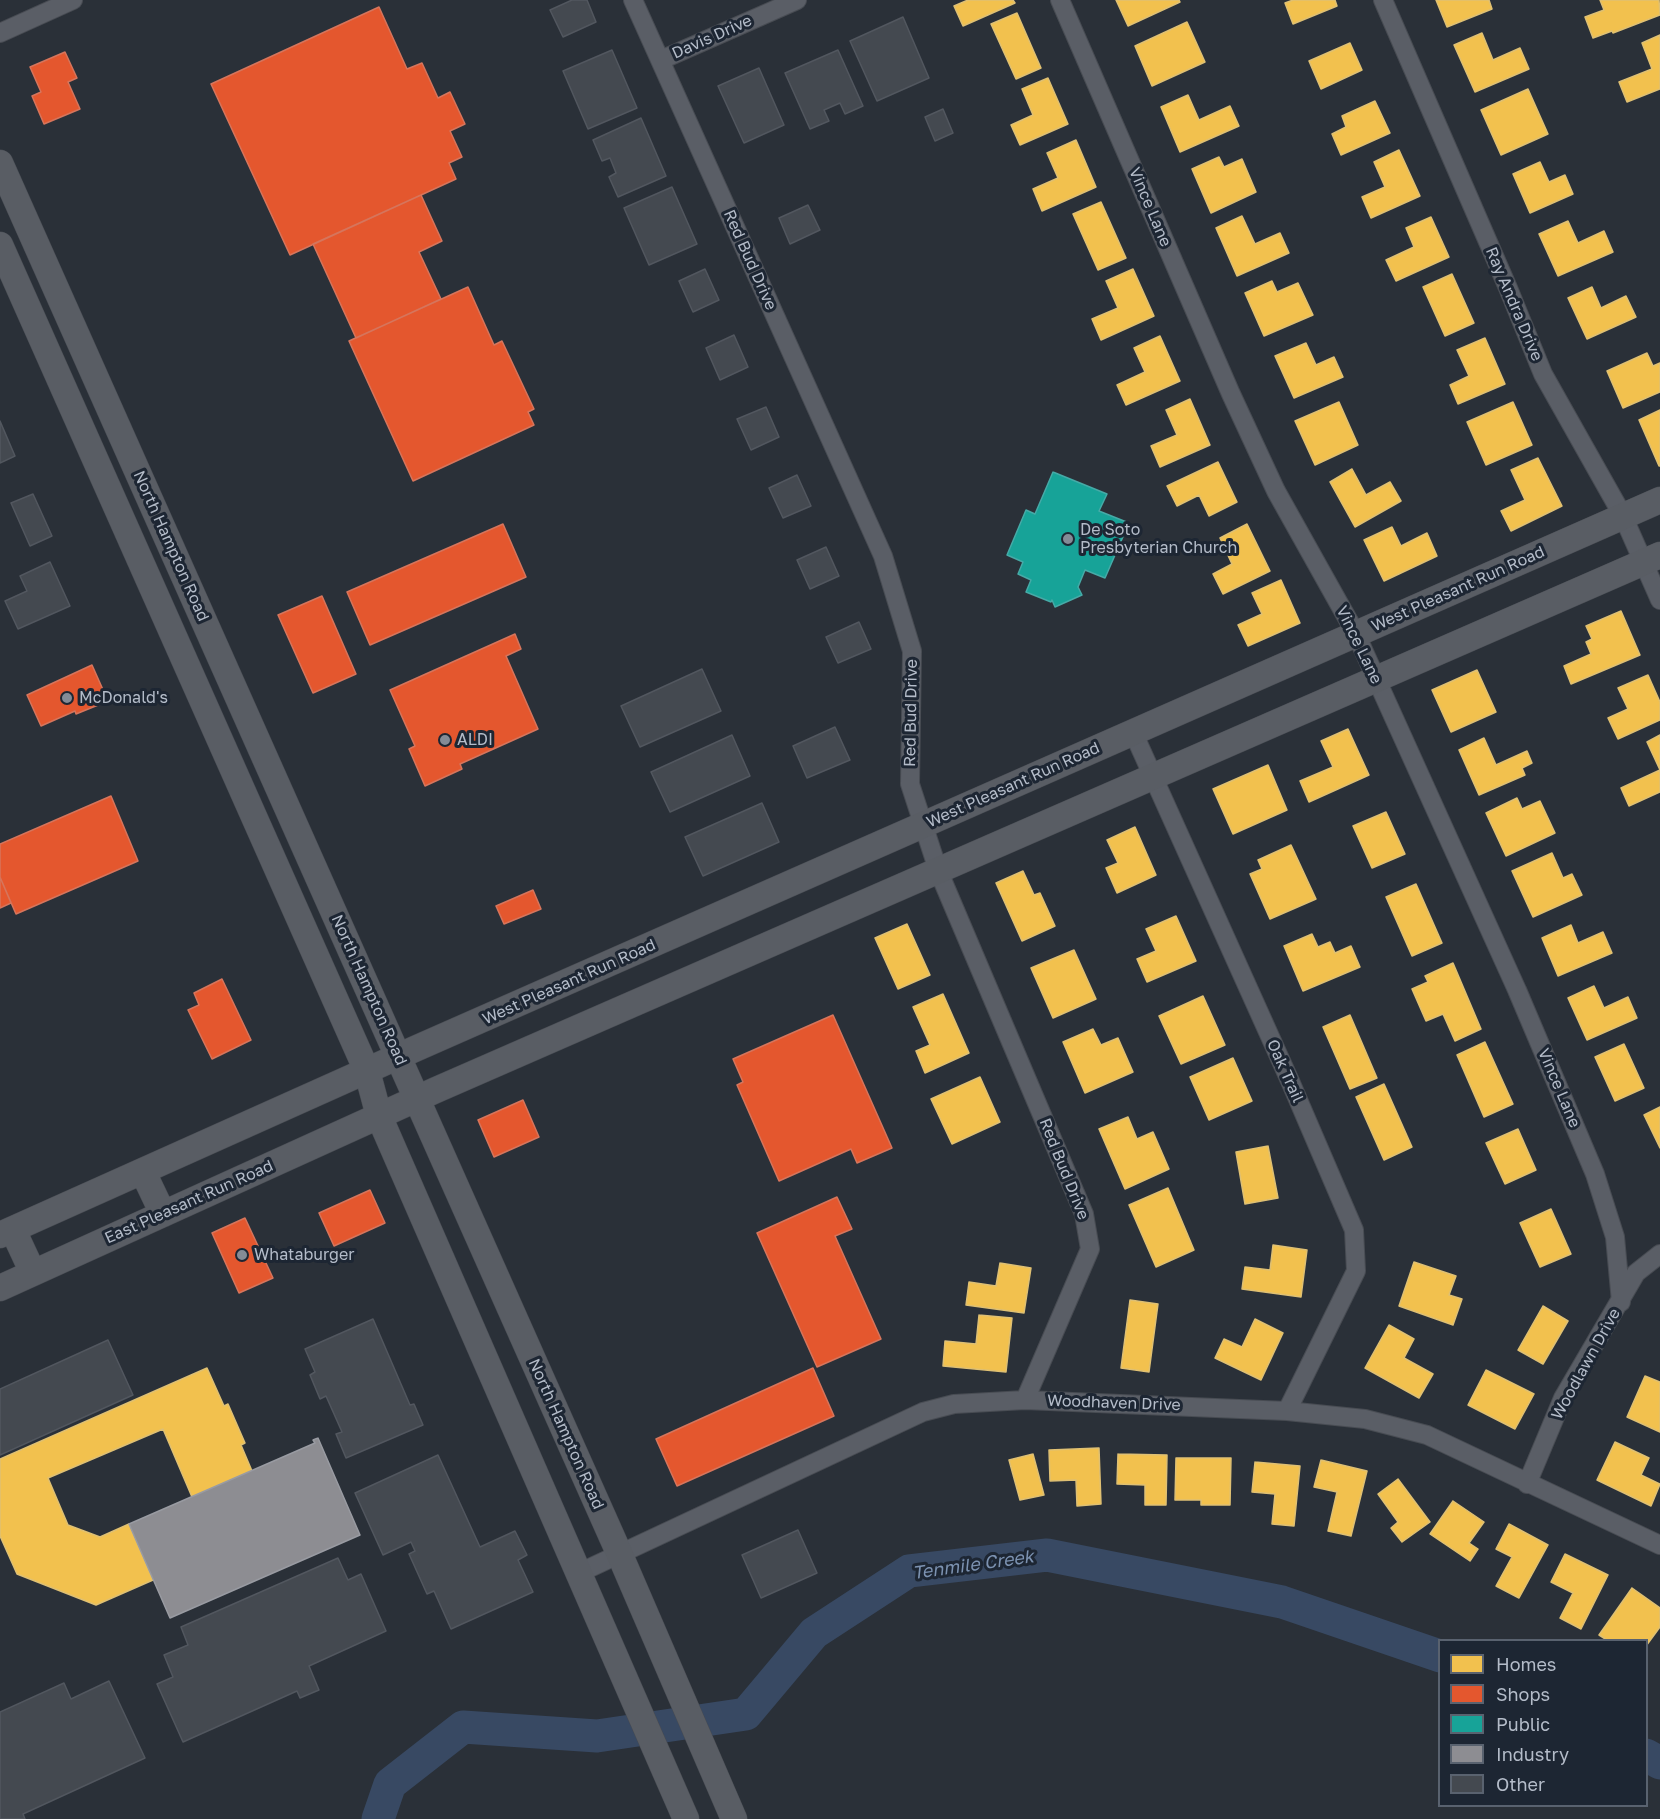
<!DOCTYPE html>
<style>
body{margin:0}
#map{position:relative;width:1660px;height:1819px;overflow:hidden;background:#2a3038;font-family:"Golos Text",sans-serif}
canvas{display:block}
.legend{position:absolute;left:1438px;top:1639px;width:210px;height:168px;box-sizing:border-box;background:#1d2633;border:2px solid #59626f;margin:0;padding:8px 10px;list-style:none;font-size:18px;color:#b4bcc9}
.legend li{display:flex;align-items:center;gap:12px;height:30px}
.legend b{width:30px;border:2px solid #59626f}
</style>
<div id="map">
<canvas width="1660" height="1819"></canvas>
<ul class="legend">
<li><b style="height:16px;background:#f2c14e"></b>Homes</li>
<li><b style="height:16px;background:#e4572e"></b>Shops</li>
<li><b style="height:16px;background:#17a398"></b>Public</li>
<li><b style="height:16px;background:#8d8d92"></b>Industry</li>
<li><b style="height:16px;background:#444950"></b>Other</li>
</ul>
</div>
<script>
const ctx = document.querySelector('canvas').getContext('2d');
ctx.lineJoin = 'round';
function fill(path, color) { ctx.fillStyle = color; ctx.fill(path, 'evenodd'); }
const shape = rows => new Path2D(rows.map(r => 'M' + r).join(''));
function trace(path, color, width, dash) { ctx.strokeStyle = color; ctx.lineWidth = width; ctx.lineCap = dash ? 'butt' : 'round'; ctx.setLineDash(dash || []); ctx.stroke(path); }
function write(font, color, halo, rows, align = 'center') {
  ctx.font = font + ' "Golos Text",sans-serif'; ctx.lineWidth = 6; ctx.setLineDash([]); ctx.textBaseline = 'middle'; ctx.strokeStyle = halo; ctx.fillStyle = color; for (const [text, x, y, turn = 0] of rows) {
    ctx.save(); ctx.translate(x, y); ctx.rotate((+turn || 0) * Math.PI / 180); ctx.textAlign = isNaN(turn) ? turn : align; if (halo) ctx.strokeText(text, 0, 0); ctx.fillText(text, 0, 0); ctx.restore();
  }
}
const homes = shape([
 [968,0,1013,0,1015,3,963,26,954,6,968,0],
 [1116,0,1179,0,1180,2,1128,26,1116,0],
 [1293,0,1335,0,1337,6,1293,24,1285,3,1293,0],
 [1436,0,1489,0,1492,9,1447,27,1436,0],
 [1600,0,1659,0,1660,15,1613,33,1612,31,1593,38,1585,17,1604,10,1600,0],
 [1017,13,1041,68,1016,79,991,24,1017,13],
 [1187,22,1205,62,1152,86,1135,46,1187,22],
 [1482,33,1493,60,1520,48,1529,69,1475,92,1454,45,1482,33],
 [1660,35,1660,89,1627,102,1619,82,1652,69,1642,43,1660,35],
 [1350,43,1362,70,1321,89,1309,61,1350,43],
 [1048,78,1068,124,1020,145,1011,125,1033,115,1022,89,1048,78],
 [1528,89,1548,134,1501,155,1481,110,1528,89],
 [1188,95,1199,120,1230,106,1239,126,1180,152,1161,107,1188,95],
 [1375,101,1390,133,1341,155,1332,134,1346,127,1342,116,1375,101],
 [1076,140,1096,187,1042,211,1033,189,1058,178,1047,153,1076,140],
 [1399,150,1420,196,1371,218,1362,197,1385,187,1374,162,1399,150],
 [1219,157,1224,167,1242,159,1256,192,1211,213,1192,169,1219,157],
 [1540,162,1549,182,1565,175,1573,194,1530,213,1513,174,1540,162],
 [1101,202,1126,258,1098,270,1073,214,1101,202],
 [1242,216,1255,244,1280,233,1289,253,1237,276,1216,228,1242,216],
 [1431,217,1449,257,1396,281,1386,260,1414,247,1406,228,1431,217],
 [1568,221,1578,243,1604,231,1613,252,1558,276,1539,234,1568,221],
 [1133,269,1154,316,1101,340,1092,319,1118,308,1106,281,1133,269],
 [1452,274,1474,323,1445,336,1423,287,1452,274],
 [1272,281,1277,292,1298,283,1313,315,1264,336,1245,293,1272,281],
 [1592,287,1601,308,1626,296,1636,317,1587,339,1568,298,1592,287],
 [1160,336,1180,381,1126,405,1117,385,1145,372,1134,348,1160,336],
 [1485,338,1505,384,1458,404,1450,385,1469,376,1457,350,1485,338],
 [1306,343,1316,365,1334,357,1343,377,1294,398,1275,356,1306,343],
 [1647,353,1653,366,1660,363,1660,392,1623,408,1607,371,1647,353],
 [1190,399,1210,445,1160,467,1151,446,1177,435,1166,410,1190,399],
 [1339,402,1358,445,1315,465,1295,421,1339,402],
 [1513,402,1532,445,1486,465,1467,422,1513,402],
 [1660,410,1660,466,1659,466,1639,420,1660,410],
 [1538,458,1562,506,1511,531,1501,511,1525,500,1511,470,1538,458],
 [1218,462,1237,502,1209,516,1199,495,1177,506,1167,486,1218,462],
 [1352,469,1366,495,1390,482,1401,501,1355,527,1330,482,1352,469],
 [1247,524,1270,571,1223,594,1213,574,1232,564,1220,538,1247,524],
 [1392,527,1401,546,1427,533,1437,556,1384,581,1364,540,1392,527],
 [1281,580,1300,623,1248,646,1238,625,1262,614,1252,593,1281,580],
 [1621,611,1640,655,1571,684,1564,666,1591,654,1586,642,1592,639,1586,626,1621,611],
 [1477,670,1496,712,1451,732,1432,690,1477,670],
 [1648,675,1660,702,1660,720,1618,739,1608,718,1628,709,1618,688,1648,675],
 [1348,729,1369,775,1309,802,1300,781,1333,767,1321,741,1348,729],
 [1660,735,1660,792,1629,806,1621,788,1660,770,1647,742,1660,735],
 [1484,738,1496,765,1527,751,1532,763,1522,768,1525,775,1479,795,1459,750,1484,738],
 [1268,765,1287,810,1233,834,1213,789,1268,765],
 [1517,798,1522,809,1540,801,1555,833,1506,856,1486,813,1517,798],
 [1386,812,1405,854,1372,868,1353,826,1386,812],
 [1135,827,1156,875,1117,893,1106,868,1118,863,1107,840,1135,827],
 [1291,845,1316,899,1270,919,1250,874,1262,869,1258,860,1291,845],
 [1552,853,1563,878,1572,874,1582,895,1533,917,1512,871,1552,853],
 [1023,871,1034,895,1040,893,1055,926,1022,941,996,883,1023,871],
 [1416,884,1442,943,1412,956,1386,897,1416,884],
 [1176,916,1196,961,1147,982,1137,959,1156,951,1146,929,1176,916],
 [907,924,930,975,898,989,875,938,907,924],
 [1571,925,1578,943,1603,932,1612,953,1558,976,1542,938,1571,925],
 [1312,934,1318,947,1330,942,1335,953,1351,946,1360,967,1303,991,1284,946,1312,934],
 [1074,950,1096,999,1053,1018,1031,968,1074,950],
 [1453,963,1481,1029,1455,1041,1443,1014,1426,1021,1412,989,1428,982,1425,976,1453,963],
 [1594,986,1604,1008,1628,997,1637,1018,1587,1040,1568,998,1594,986],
 [943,994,969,1053,925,1073,916,1051,930,1045,913,1007,943,994],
 [1203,996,1225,1045,1181,1064,1159,1016,1203,996],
 [1350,1015,1377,1078,1350,1089,1323,1027,1350,1015],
 [1093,1029,1101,1045,1118,1038,1133,1072,1085,1093,1063,1042,1093,1029],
 [1485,1042,1513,1104,1484,1117,1457,1055,1485,1042],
 [1624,1044,1644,1088,1615,1101,1595,1057,1624,1044],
 [1233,1058,1252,1101,1209,1120,1190,1077,1233,1058],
 [980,1077,1000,1122,952,1144,931,1099,980,1077],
 [1384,1084,1412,1147,1384,1160,1356,1097,1384,1084],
 [1660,1107,1660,1148,1644,1115,1660,1107],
 [1128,1117,1137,1139,1153,1132,1169,1169,1125,1189,1099,1129,1128,1117],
 [1518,1129,1536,1170,1505,1184,1486,1143,1518,1129],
 [1268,1146,1278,1198,1245,1204,1236,1152,1268,1146],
 [1168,1188,1194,1250,1156,1267,1129,1205,1168,1188],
 [1551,1209,1571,1254,1540,1267,1520,1223,1551,1209],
 [1273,1245,1307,1250,1301,1297,1242,1289,1245,1267,1270,1270,1273,1245],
 [1414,1262,1456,1276,1449,1295,1462,1299,1453,1325,1399,1306,1414,1262],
 [1000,1263,1031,1268,1024,1313,966,1305,969,1282,996,1286,1000,1263],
 [1130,1300,1158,1304,1149,1372,1121,1368,1130,1300],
 [1543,1306,1568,1321,1543,1364,1518,1350,1543,1306],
 [979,1315,1012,1318,1006,1372,943,1366,945,1341,976,1344,979,1315],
 [1255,1319,1283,1333,1261,1380,1215,1358,1224,1339,1242,1347,1255,1319],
 [1389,1325,1414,1339,1404,1358,1433,1374,1419,1398,1365,1368,1389,1325],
 [207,1368,224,1406,228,1404,245,1443,241,1445,252,1471,192,1497,163,1429,48,1478,68,1525,100,1537,129,1524,153,1580,96,1605,17,1574,0,1536,0,1459,207,1368],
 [1486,1370,1534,1394,1515,1429,1468,1405,1486,1370],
 [1645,1376,1660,1382,1660,1432,1627,1417,1645,1376],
 [1615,1442,1649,1458,1641,1475,1660,1484,1651,1506,1597,1480,1615,1442],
 [1099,1448,1101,1504,1077,1506,1076,1480,1050,1481,1049,1450,1099,1448],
 [1033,1454,1044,1495,1020,1500,1009,1460,1033,1454],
 [1118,1454,1167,1455,1166,1505,1145,1505,1145,1485,1117,1484,1118,1454],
 [1176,1458,1231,1458,1230,1505,1201,1505,1201,1500,1175,1500,1176,1458],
 [1321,1460,1367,1471,1351,1536,1328,1531,1337,1492,1314,1487,1321,1460],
 [1255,1462,1300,1466,1294,1526,1272,1524,1275,1494,1252,1492,1255,1462],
 [1398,1479,1430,1522,1402,1542,1391,1528,1398,1522,1378,1494,1398,1479],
 [1453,1501,1484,1522,1469,1543,1478,1549,1470,1561,1430,1534,1453,1501],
 [1509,1524,1548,1545,1519,1598,1496,1586,1512,1557,1496,1549,1509,1524],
 [1565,1554,1608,1575,1581,1629,1560,1618,1573,1593,1551,1582,1565,1554],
 [1632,1588,1660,1608,1660,1627,1646,1646,1646,1640,1607,1640,1599,1635,1632,1588]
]);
fill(homes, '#f2c14e');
trace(homes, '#dfc073', 1.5);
const shops = shape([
 [379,7,407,69,422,63,438,98,450,92,465,124,450,131,462,157,449,163,456,179,290,255,211,84,379,7],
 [65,52,77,78,68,82,80,109,44,124,32,96,41,92,30,67,65,52],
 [421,195,442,241,419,252,441,299,356,338,313,244,421,195],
 [468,287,494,345,502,341,534,409,528,412,534,425,413,481,349,341,468,287],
 [503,524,526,577,370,645,347,592,503,524],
 [322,596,356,674,313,693,278,615,322,596],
 [515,634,521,649,506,656,538,729,460,764,462,769,425,786,409,749,415,746,390,690,515,634],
 [92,665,108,701,76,714,75,711,41,726,27,695,92,665],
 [111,796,138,861,16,914,0,877,0,844,111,796],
 [0,877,11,903,0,908,0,877],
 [533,890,541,909,504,924,496,906,533,890],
 [222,979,251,1040,212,1059,188,1010,199,1005,194,993,222,979],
 [833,1015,892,1148,857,1163,851,1149,779,1181,737,1085,743,1082,733,1059,833,1015],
 [523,1100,539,1137,494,1157,478,1120,523,1100],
 [370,1190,385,1223,334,1246,319,1213,370,1190],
 [837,1197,852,1229,835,1236,881,1339,817,1367,757,1233,837,1197],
 [245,1218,273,1278,239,1293,212,1233,245,1218],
 [813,1368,834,1416,677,1486,656,1439,813,1368]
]);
fill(shops, '#e4572e');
trace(shops, '#d6755c', 1.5);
const public = shape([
 [1053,472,1107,494,1099,511,1129,523,1105,578,1085,570,1078,587,1082,595,1055,607,1052,600,1051,602,1026,592,1031,580,1018,574,1023,562,1007,555,1026,510,1035,514,1053,472]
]);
fill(public, '#17a398');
trace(public, '#46aaa7', 1.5);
const industry = shape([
 [318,1438,360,1535,170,1618,129,1524,315,1443,313,1440,318,1438]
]);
fill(industry, '#8d8d92');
trace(industry, '#999ba2', 1.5);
trace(shape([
 [1646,1755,1660,1763],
 [378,1819,390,1784,463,1727,597,1736,746,1714,814,1633,909,1571,1047,1555,1282,1602,1440,1656]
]), '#384963', 33);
const building = shape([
 [572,0,587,0,596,22,563,37,550,10,572,0],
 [903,17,929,78,877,101,850,41,903,17],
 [612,50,637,108,588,129,563,71,612,50],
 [838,50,863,106,845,114,840,103,824,110,829,121,810,129,785,73,838,50],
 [759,68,784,125,744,143,718,86,759,68],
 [943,109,953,133,935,141,925,117,943,109],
 [641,118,666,176,618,197,609,177,616,173,610,158,602,161,593,140,641,118],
 [672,187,697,244,649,265,624,208,672,187],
 [808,205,820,230,790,244,779,218,808,205],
 [705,269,719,300,693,312,679,281,705,269],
 [734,335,748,367,720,380,706,348,734,335],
 [766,407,779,437,751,450,737,419,766,407],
 [0,421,15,456,0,463,0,421],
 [797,475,811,506,783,518,769,488,797,475],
 [33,494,52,536,30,546,11,503,33,494],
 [826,547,839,576,810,589,797,560,826,547],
 [50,562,70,606,18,629,5,601,27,591,20,576,50,562],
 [859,622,871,649,838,663,826,637,859,622],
 [702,669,721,711,640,747,621,706,702,669],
 [835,727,850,760,807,778,793,746,835,727],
 [732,735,750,776,670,812,651,772,732,735],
 [762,803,779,842,703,876,685,837,762,803],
 [373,1319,410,1405,414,1404,423,1425,346,1458,336,1434,342,1432,326,1396,320,1399,310,1375,315,1372,305,1349,373,1319],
 [108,1340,133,1395,0,1455,0,1389,108,1340],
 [438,1455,480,1547,515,1531,527,1555,518,1560,533,1592,451,1629,434,1591,427,1594,409,1554,415,1551,411,1542,383,1555,355,1493,438,1455],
 [798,1530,817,1573,761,1598,742,1555,798,1530],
 [338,1558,348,1580,361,1574,386,1631,309,1666,319,1690,300,1698,297,1691,183,1742,157,1684,173,1677,164,1655,188,1645,181,1627,338,1558],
 [109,1681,145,1758,23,1814,25,1819,0,1819,0,1712,64,1683,71,1699,109,1681]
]);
fill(building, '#444950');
trace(building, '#52575f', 1.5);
const street = shape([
 [633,0,883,556,912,651,910,784,938,870,1084,1214,1090,1249,1025,1400],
 [1060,0,1231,394,1276,491,1356,634,1517,990,1595,1174,1615,1237,1621,1302],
 [1383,0,1508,288,1543,374,1623,516,1660,600],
 [0,33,73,0],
 [661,60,797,0],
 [1133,732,1290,1081,1354,1230,1356,1271,1287,1411],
 [1527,1484,1563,1398,1636,1273,1660,1254],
 [579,1573,923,1412,954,1404,1025,1400,1287,1411,1365,1419,1427,1435,1660,1545]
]);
const secondary = shape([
 [0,163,620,1555,734,1819],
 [0,245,367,1071,379,1116,686,1819],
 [143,1172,163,1214],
 [13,1230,33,1273],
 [0,1235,417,1048,1660,500],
 [0,1288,436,1090,1660,555]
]);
trace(street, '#484c53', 20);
trace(secondary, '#484c53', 27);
trace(street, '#5a5e66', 18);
trace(secondary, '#595d64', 26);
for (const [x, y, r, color] of [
 [1068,539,6,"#848b96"],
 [67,698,6,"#848b96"],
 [445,740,6,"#848b96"],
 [242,1255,6,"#848b96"]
]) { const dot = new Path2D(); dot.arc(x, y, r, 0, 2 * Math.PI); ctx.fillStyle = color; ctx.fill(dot); trace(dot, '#1d2633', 2); }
write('16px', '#b4bcc9', '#1d2633', [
 ["Davis Drive",712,37,-24],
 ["Vince Lane",1150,207,67],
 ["Red Bud Drive",750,260,66],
 ["Ray Andra Drive",1514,304,67],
 ["North Hampton Road",171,546,66],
 ["West Pleasant Run Road",1458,589,-24],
 ["Vince Lane",1359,645,64],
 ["Red Bud Drive",911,713,-89],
 ["West Pleasant Run Road",1013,785,-24],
 ["West Pleasant Run Road",569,982,-24],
 ["North Hampton Road",369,990,66],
 ["Oak Trail",1285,1071,66],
 ["Vince Lane",1559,1088,67],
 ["Red Bud Drive",1064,1169,68],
 ["East Pleasant Run Road",189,1202,-24],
 ["Woodlawn Drive",1586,1364,-61],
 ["Woodhaven Drive",1114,1403,2],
 ["North Hampton Road",566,1434,66]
]);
write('16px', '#b4bcc9', '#1d2633', [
 ["De Soto",1080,530],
 ["Presbyterian Church",1080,548],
 ["McDonald's",79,698],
 ["ALDI",457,740],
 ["Whataburger",254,1255]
], 'left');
write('italic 18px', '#7c92b1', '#1d2633', [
 ["Tenmile Creek",973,1565,-8]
]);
</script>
